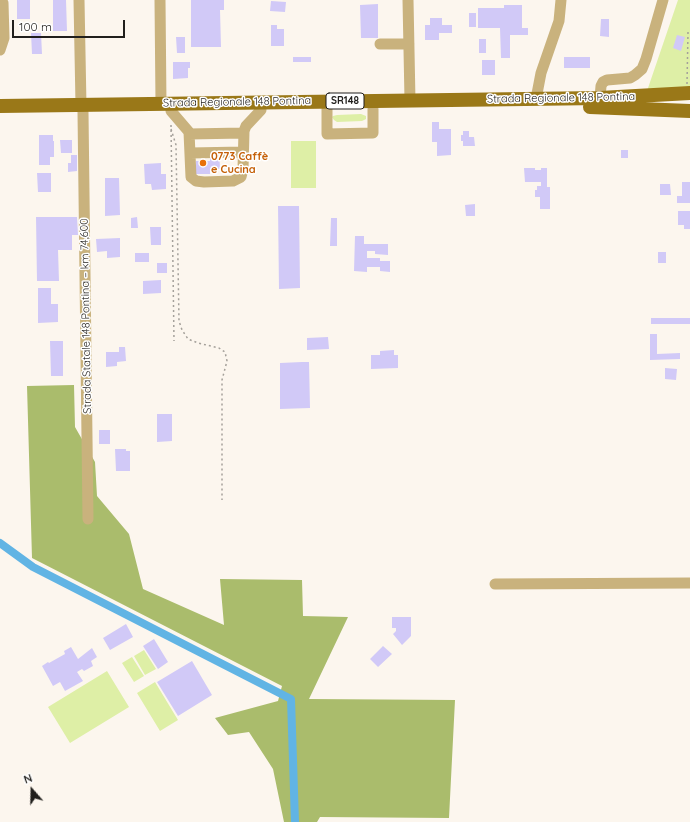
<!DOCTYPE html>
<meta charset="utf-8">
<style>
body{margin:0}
#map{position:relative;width:690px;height:822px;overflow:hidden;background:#fcf6ee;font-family:Quicksand,sans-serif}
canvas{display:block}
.north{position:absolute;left:12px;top:770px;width:40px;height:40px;-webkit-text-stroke:3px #fff;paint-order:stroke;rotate:340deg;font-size:11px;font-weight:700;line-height:16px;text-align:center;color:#211f1c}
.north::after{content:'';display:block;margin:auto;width:14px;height:18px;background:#211f1c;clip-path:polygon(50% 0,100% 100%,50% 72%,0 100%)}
.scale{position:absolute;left:12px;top:20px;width:113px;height:18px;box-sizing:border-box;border:2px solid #211f1c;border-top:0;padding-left:5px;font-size:12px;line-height:14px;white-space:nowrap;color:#211f1c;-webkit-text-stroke:3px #fff;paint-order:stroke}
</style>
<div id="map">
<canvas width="690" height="822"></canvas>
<div class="north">N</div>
<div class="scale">100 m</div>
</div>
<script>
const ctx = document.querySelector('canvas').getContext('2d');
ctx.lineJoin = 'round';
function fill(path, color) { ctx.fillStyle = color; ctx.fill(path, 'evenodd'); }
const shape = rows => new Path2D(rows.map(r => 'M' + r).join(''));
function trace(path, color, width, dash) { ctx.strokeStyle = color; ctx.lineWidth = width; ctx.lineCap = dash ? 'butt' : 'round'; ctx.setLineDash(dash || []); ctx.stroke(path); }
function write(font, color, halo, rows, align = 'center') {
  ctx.font = font + ' Quicksand,sans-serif'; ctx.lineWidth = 3; ctx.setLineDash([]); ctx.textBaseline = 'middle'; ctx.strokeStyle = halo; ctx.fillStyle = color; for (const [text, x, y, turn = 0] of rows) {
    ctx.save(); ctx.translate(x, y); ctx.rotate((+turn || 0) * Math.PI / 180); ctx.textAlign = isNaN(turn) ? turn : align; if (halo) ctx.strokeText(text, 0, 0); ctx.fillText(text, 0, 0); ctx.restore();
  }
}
fill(shape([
 [678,0,690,0,690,88,647,91],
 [361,114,366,116,366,119,362,121,337,122,334,120,332,117,333,116,337,115],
 [291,141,316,141,316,188,291,188],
 [144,650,156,669,145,675,134,656],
 [132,657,144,676,134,682,122,663],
 [107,671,129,707,70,743,48,707],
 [155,682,178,720,160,731,137,693]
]), '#deefa6');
fill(shape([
 [74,385,75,427,95,462,97,496,129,534,143,589,224,625,220,579,302,580,303,616,348,617,309,699,455,700,449,818,320,817,317,822,284,822,273,769,249,732,228,735,215,718,278,701,282,686,32,558,27,386]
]), '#aabc6c');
trace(shape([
 [0,543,33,567,291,699,295,822]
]), '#61b4e4', 8);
fill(shape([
 [17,0,30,0,30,19,17,19],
 [53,0,66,0,67,31,53,31],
 [191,0,224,0,224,10,220,10,221,47,191,47],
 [271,1,286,2,285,12,270,11],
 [378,4,378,38,361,38,360,5],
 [504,5,522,5,522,28,528,28,528,35,510,35,510,58,501,58,500,28,478,28,478,8,504,8],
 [469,13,476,13,476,27,469,27],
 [430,18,442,18,442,25,452,25,452,33,439,33,439,40,425,40,425,25,430,25],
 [601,19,609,19,609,37,600,36],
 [271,25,277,25,277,29,284,29,284,46,271,46],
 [31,33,41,33,42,54,32,54],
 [677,35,685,37,681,51,673,48],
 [176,37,185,37,185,53,177,53],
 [479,39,486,39,486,53,479,53],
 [293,57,311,57,311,62,293,62],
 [564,57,590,57,590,68,564,68],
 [482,60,495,60,495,75,482,75],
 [173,62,190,62,190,68,188,68,188,78,173,79],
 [432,122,439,122,439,129,437,129,451,129,451,155,437,156,437,142,432,142],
 [463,131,469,131,469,137,474,137,475,146,463,146,463,141,461,141,461,135,463,135],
 [39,135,53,135,53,141,54,141,54,157,50,157,50,165,39,165],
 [60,140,72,140,72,153,61,153],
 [219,147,220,169,210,169,210,174,196,174,196,161,210,161,210,148],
 [621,150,628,150,628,158,621,158],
 [71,155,77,155,77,171,68,172,68,163,71,163],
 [161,163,161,174,166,174,166,189,152,190,151,184,145,184,144,164],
 [524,168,535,168,535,170,541,170,541,168,547,168,547,187,550,187,550,209,540,209,540,197,535,197,535,190,537,190,537,186,541,186,541,182,525,182],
 [37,173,51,173,51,192,38,192],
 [105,178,119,178,120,215,105,216],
 [682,182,690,182,690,203,677,203,677,196,682,196],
 [660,184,670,184,671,195,660,195],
 [475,204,475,216,466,216,465,205],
 [278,206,299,206,300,288,279,289],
 [678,211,690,211,690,229,684,229,684,225,678,225],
 [36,217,77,217,78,235,72,235,72,250,58,250,59,281,37,281],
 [137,217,138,228,131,228,131,218],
 [331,218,337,218,337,246,330,246],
 [150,227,161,227,161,245,151,245],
 [355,236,364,236,364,244,388,244,388,255,375,254,375,251,367,251,367,258,380,258,380,261,390,261,390,272,380,271,380,267,367,267,367,272,354,271],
 [120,238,120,257,107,258,107,251,97,252,96,239],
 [658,252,666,252,666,263,658,263],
 [135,253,149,253,149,262,135,262],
 [157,263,167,263,167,273,157,273],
 [161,280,161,293,143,294,143,281],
 [38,288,51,288,51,304,58,304,58,322,38,323],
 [651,318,690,318,690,324,651,324],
 [650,334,657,334,657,354,680,353,680,359,650,360],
 [328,337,329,349,307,350,307,338],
 [50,341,63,341,63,376,51,376],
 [119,347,125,347,126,361,117,362,117,366,106,367,106,352,119,352],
 [394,350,394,355,398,355,398,368,371,369,371,355,380,355,380,351],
 [302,362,309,362,310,408,280,409,280,363],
 [665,368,677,369,676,380,665,379],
 [157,414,172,414,172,441,157,442],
 [99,430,110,430,110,444,99,444],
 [115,449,126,449,126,451,130,451,130,471,116,471],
 [392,617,411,617,411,636,402,645,393,634,396,631,396,628,392,628],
 [126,624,133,637,110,650,103,638],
 [154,639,168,662,158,669,143,646],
 [383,646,392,654,378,667,370,659],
 [71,647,78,659,92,648,97,657,91,661,93,666,84,671,82,669,77,672,83,681,65,691,60,682,53,686,42,666,48,662,49,663,65,654,64,651],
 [192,661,212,695,178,716,157,682]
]), '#d1c9f7');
trace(shape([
 [687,84,688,32,690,32],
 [171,125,174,341],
 [171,129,176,145,179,321,182,330,188,339,198,343,219,348,225,352,227,361,222,380,222,500]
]), '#a4a09a', 1.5, [2, 3]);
trace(shape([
 [79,0,81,105],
 [160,0,161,103],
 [408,0,410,100],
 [380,44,409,44],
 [0,50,4,38,3,3],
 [600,98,601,86,603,82,607,80,630,78,635,75,642,69,646,59,663,0],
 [536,99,541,73,559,21,561,0],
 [327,109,327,134,373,133,373,109],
 [171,111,189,132,191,177,196,181,204,182,233,181,241,177,243,169,244,131,246,126,261,110],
 [83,112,88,519],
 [189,134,243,133],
 [190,153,243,152],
 [495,584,690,583]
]), '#c9b27d', 11);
trace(shape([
 [0,106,600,98,690,93],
 [590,107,690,111]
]), '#9a7818', 14);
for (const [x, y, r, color] of [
 [203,163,4,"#e8710a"]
]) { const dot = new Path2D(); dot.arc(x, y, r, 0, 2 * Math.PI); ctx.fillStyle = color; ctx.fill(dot); trace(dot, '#fff', 1.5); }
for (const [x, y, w] of [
 [345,101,38]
]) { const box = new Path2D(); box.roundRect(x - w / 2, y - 8, w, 16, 3); ctx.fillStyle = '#fff'; ctx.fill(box); trace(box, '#211f1c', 1); }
write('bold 10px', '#211f1c', null, [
 ["SR148",345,101]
]);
write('11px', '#211f1c', '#fff', [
 ["Strada Regionale 148 Pontina",561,98,-1],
 ["Strada Regionale 148 Pontina",237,102,-1],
 ["Strada Statale 148 Pontina – km 74,600",86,316,-91]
]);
write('bold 11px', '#c56008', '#fff', [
 ["0773 Caffè",211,157],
 ["e Cucina",211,170]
], 'left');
</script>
